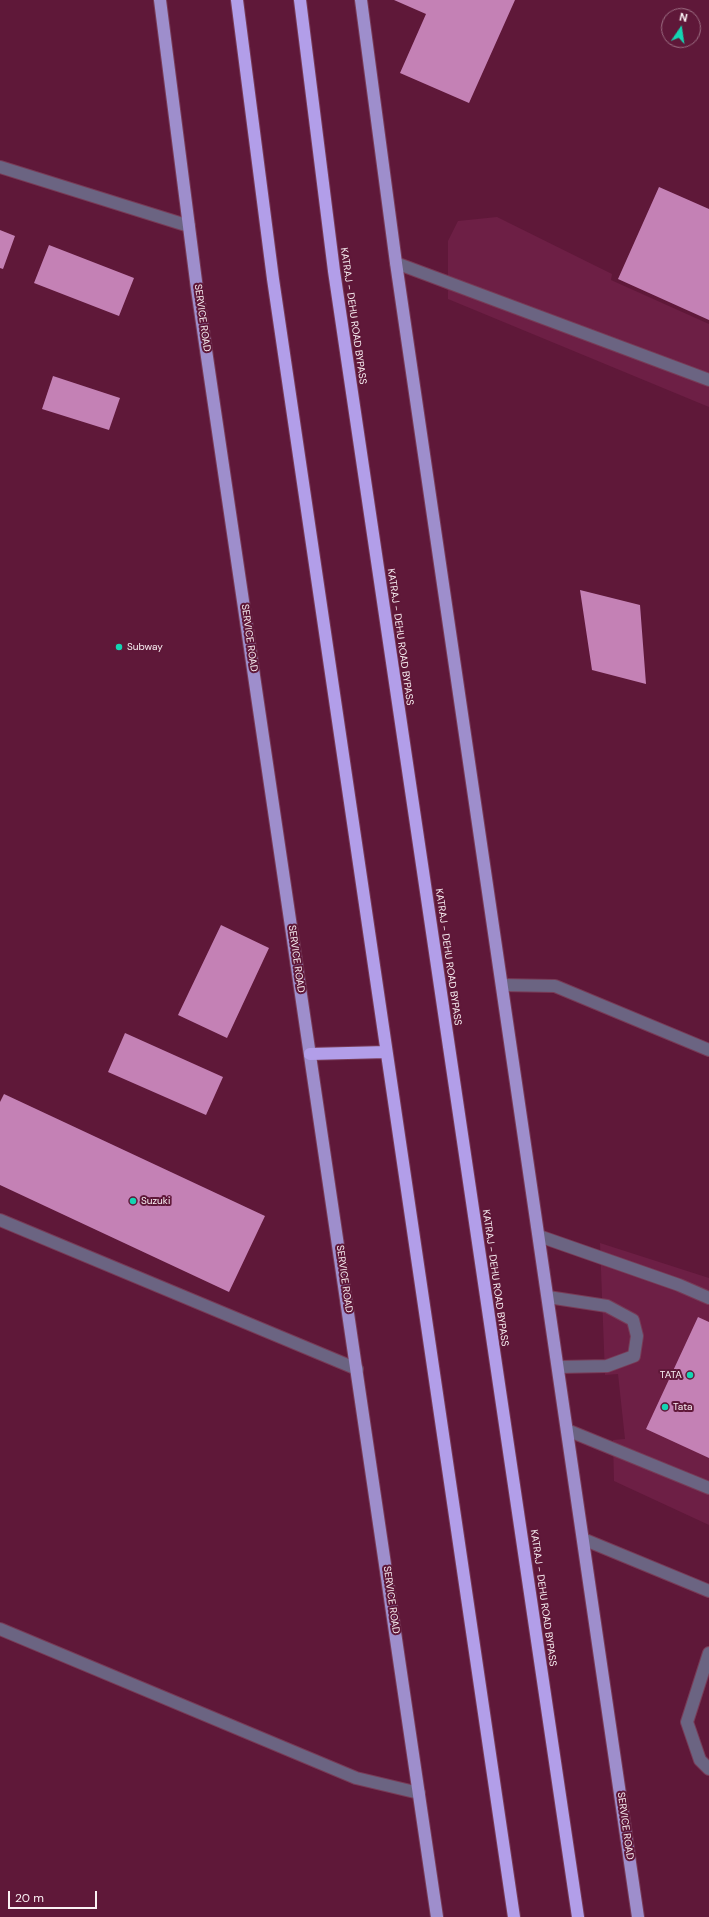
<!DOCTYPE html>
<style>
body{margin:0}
#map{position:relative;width:709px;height:1917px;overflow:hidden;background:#5f1839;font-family:"DM Sans",sans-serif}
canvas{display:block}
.north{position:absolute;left:661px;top:8px;width:40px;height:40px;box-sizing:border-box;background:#5f1839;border:1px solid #9d6f84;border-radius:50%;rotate:13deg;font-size:11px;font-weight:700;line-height:16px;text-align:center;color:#faf1f4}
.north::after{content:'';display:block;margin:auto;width:14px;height:18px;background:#14d5b3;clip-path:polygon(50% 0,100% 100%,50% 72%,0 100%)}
.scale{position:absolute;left:8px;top:1891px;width:89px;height:18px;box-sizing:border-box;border:2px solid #faf1f4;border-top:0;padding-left:5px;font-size:12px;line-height:14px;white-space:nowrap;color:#faf1f4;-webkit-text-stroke:3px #5f1839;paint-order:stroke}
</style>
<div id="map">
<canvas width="709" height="1917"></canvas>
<div class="north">N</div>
<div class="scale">20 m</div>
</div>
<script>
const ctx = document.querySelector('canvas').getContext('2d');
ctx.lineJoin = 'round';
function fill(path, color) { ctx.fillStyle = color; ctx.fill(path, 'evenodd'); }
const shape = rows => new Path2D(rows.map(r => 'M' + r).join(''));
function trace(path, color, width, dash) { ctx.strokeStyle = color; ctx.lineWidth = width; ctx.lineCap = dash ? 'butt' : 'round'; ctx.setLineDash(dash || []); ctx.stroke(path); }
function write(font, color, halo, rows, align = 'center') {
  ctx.font = font + ' "DM Sans",sans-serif'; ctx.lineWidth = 4; ctx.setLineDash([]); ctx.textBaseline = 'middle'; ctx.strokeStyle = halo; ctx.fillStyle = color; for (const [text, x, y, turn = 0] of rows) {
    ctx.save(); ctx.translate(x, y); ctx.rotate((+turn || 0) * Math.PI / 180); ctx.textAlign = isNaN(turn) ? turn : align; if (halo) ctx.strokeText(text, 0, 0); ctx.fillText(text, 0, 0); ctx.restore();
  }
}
fill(shape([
 [497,217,612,274,611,280,709,324,709,407,448,299,448,241,458,221],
 [600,1243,709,1278,709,1525,614,1481,613,1440,625,1439,618,1374,605,1375]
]), '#6d1f45');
fill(shape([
 [394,0,515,0,469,103,400,73,426,14],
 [659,187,709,209,709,320,618,279],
 [0,230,15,236,3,269,0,268],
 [49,245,134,278,119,316,34,283],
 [53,376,120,398,109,430,42,409],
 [580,590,640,605,646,684,592,670],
 [221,925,269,948,227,1038,178,1015],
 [125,1033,223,1077,206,1115,108,1072],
 [4,1094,265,1216,229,1292,0,1185,0,1102],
 [698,1317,709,1322,709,1458,646,1429]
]), '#c481b5');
const lane = shape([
 [0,167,189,226],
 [396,263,709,380],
 [0,1220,357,1369],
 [539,1236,679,1285,709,1298],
 [548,1297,607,1306,633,1320,637,1336,634,1356,607,1366,558,1367],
 [567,1430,709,1488],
 [583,1539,709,1591],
 [0,1629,356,1778,419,1793],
 [709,1653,687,1722,700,1760,709,1769]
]);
const street = shape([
 [502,985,555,986,709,1050]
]);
const primary = shape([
 [160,0,197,289,437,1917],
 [361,0,396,263,638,1917]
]);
const highway = shape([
 [237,0,273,279,514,1917],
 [300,0,334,271,578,1917],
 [310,1054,386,1052]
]);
trace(lane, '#783b57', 14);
trace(street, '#783b57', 14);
trace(primary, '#783b57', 14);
trace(highway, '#783b57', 14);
trace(lane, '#6b6482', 12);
trace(street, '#6b6482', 12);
trace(primary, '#9e8ecc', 12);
trace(highway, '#b29ee9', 12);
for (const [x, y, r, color] of [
 [119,647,4,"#14d5b3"],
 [133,1201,4,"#14d5b3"],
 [690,1375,4,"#14d5b3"],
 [665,1407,4,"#14d5b3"]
]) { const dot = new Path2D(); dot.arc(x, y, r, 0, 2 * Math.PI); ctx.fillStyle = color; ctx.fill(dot); trace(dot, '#5f1839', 1.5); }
write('10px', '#faf1f4', '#5f1839', [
 ["KATRAJ - DEHU ROAD BYPASS",353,316,82],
 ["SERVICE ROAD",202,318,82],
 ["KATRAJ - DEHU ROAD BYPASS",400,637,82],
 ["SERVICE ROAD",249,638,82],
 ["KATRAJ - DEHU ROAD BYPASS",448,957,82],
 ["SERVICE ROAD",296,959,82],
 ["KATRAJ - DEHU ROAD BYPASS",495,1278,82],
 ["SERVICE ROAD",344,1279,82],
 ["KATRAJ - DEHU ROAD BYPASS",543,1598,82],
 ["SERVICE ROAD",391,1600,82],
 ["SERVICE ROAD",625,1826,82]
]);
write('10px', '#faf1f4', '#5f1839', [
 ["Subway",127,647],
 ["Suzuki",141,1201],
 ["TATA",682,1375,"right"],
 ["Tata",673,1407]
], 'left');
</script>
